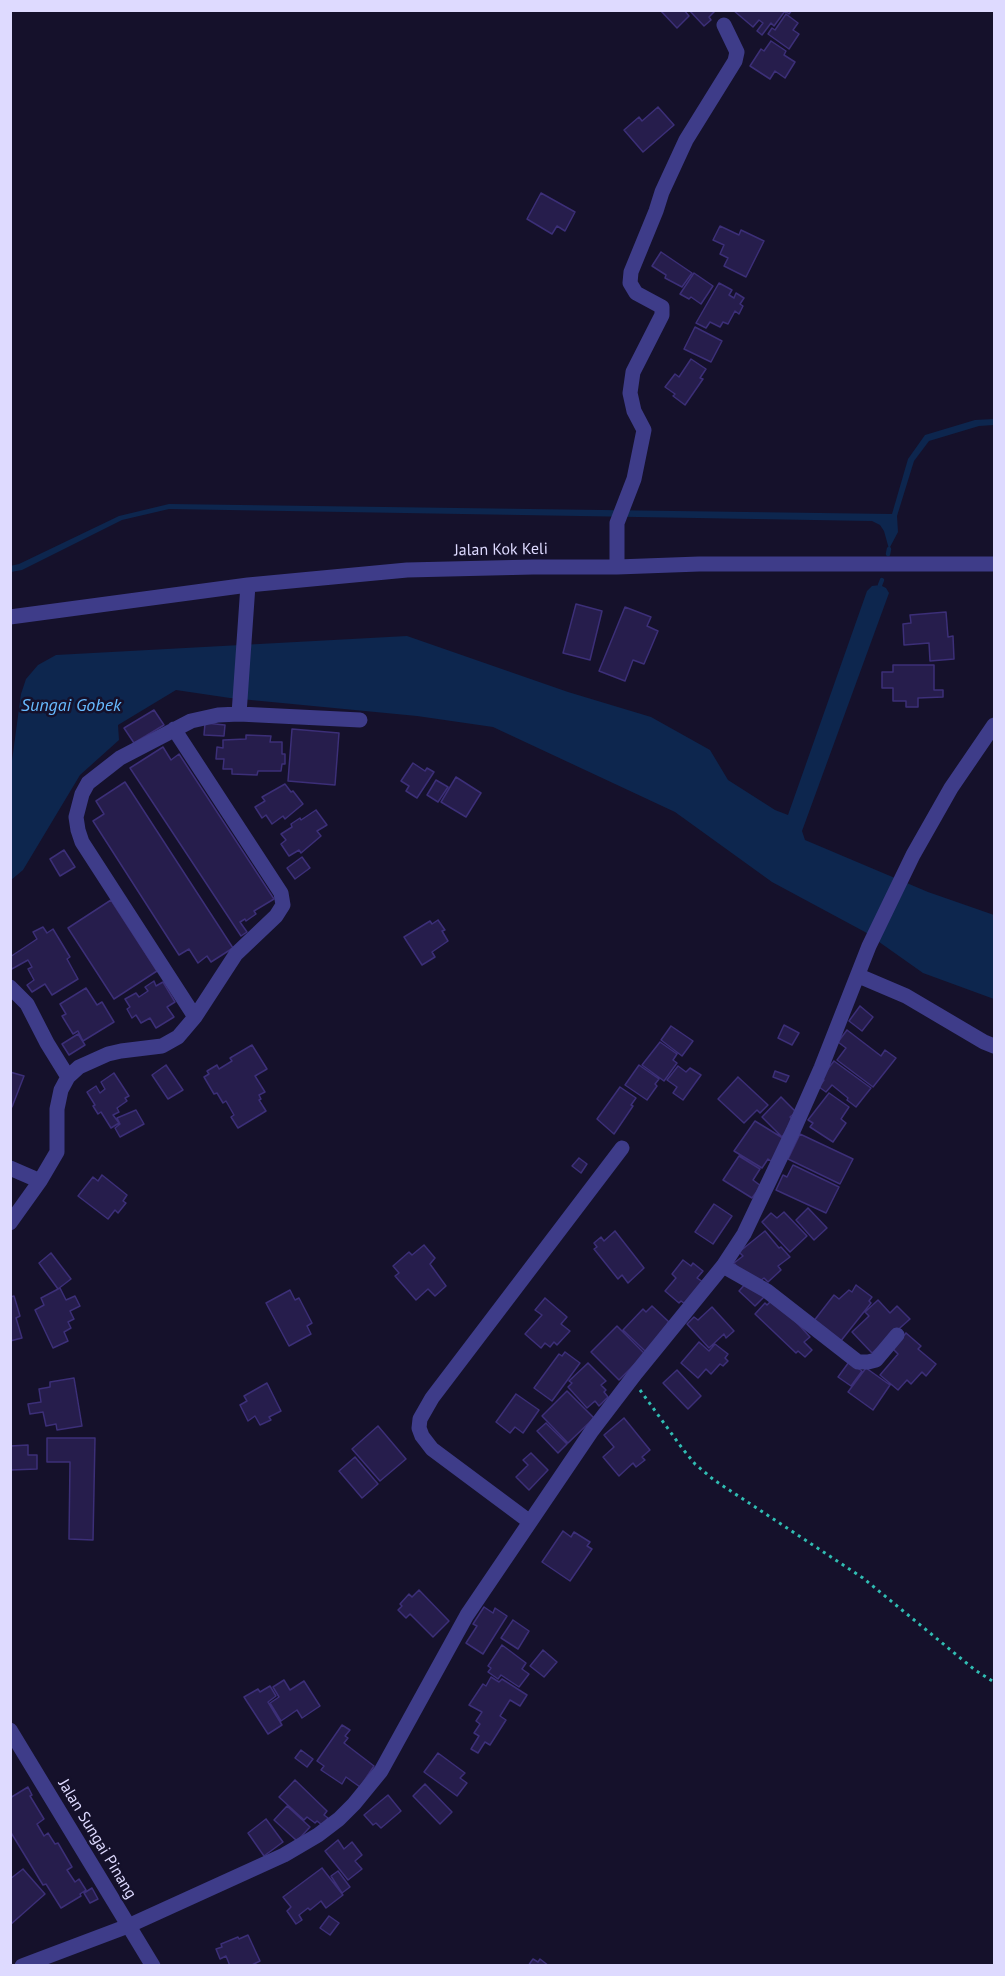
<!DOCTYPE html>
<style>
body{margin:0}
#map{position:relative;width:1005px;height:1976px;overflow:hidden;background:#15112b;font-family:"PT Sans",sans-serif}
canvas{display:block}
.frame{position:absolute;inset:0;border:12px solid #dedaff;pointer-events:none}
</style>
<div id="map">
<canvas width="1005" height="1976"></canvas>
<div class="frame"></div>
</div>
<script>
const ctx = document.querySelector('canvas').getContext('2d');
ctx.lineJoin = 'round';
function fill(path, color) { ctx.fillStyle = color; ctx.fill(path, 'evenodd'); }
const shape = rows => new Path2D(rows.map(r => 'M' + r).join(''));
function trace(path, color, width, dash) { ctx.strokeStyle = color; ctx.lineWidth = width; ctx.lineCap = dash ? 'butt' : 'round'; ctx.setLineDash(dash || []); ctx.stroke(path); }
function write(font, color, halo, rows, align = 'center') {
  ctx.font = font + ' "PT Sans",sans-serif'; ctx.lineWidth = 5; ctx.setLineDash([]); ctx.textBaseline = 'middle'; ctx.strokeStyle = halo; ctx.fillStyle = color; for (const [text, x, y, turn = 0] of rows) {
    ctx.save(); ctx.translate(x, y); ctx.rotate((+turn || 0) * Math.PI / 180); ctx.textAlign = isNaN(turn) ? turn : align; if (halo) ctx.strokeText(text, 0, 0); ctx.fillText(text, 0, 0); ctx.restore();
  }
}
fill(shape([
 [994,419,994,425,979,426,929,441,914,461,897,516,898,532,889,549,884,531,880,525,872,521,169,509,122,520,22,570,11,572,10,566,19,564,119,516,169,504,892,514,908,459,925,435,975,420],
 [880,585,886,588,889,593,802,831,805,840,928,892,994,915,994,999,923,973,865,932,772,882,675,812,493,727,417,716,230,698,176,690,118,725,119,740,80,775,23,870,11,880,11,768,21,694,26,679,38,665,56,655,407,636,568,692,651,717,710,750,728,780,775,810,788,815,867,591,872,586]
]), '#0d264e');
trace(shape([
 [888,554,889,549],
 [880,585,882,580]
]), '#0d264e', 4.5);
const building = shape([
 [660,10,684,10,689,16,677,28,660,10],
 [689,10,716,10,709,17,711,20,704,26,689,10],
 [733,10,792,10,789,14,785,11,774,26,771,23,762,35,757,31,763,23,759,20,753,27,733,10],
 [786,14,798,23,793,30,799,34,789,49,768,34,772,28,775,30,786,14],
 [771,41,786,51,784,55,795,62,785,78,775,71,770,79,750,66,761,49,764,51,771,41],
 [658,107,674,125,643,152,624,130,639,117,642,121,658,107],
 [541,193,575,212,565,231,557,226,552,234,527,219,541,193],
 [720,226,739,235,741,230,764,241,746,277,724,266,728,258,720,254,724,245,713,240,720,226],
 [661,252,692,273,682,287,665,278,666,275,652,266,661,252],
 [694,273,713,286,701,304,691,297,689,299,680,294,694,273],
 [719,283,732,290,729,295,734,298,736,293,744,298,740,304,743,306,739,314,735,311,728,324,723,322,720,327,710,322,706,328,696,323,719,283],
 [695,327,722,341,711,362,684,349,695,327],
 [691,359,706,369,700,378,703,379,685,405,673,396,675,394,665,387,675,374,679,377,691,359],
 [576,604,602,611,590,660,563,653,576,604],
 [625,607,651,617,647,626,658,631,644,664,633,660,625,681,599,671,625,607],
 [946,612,948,637,953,636,954,659,930,661,929,643,904,645,903,624,911,623,910,615,946,612],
 [893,665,934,665,934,690,943,690,943,697,918,698,918,707,906,707,906,701,893,701,893,688,882,688,882,672,893,672,893,665],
 [154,710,164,725,134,743,124,728,154,710],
 [205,723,225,725,224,736,204,735,205,723],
 [292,729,339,733,335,785,288,781,292,729],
 [246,735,271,736,270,742,282,742,282,754,285,754,285,764,282,764,281,771,258,771,257,775,232,774,232,769,223,769,224,759,216,759,217,747,223,748,223,740,246,739,246,735],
 [163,747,171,760,179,754,274,899,254,911,256,914,246,921,245,919,240,922,247,932,241,936,130,768,163,747],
 [413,763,425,771,427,768,434,772,417,798,406,791,409,786,401,781,413,763],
 [456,777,481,793,466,817,441,802,456,777],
 [436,780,448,787,438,802,427,795,436,780],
 [125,782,233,948,211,962,207,956,198,963,189,949,179,955,93,821,104,814,96,801,125,782],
 [285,784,291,792,293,791,303,804,285,819,283,816,272,824,266,815,262,818,255,807,265,801,262,797,285,784],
 [316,810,327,825,317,831,321,836,301,853,299,850,289,856,281,844,286,840,281,834,292,827,291,824,300,818,301,820,316,810],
 [64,850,75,867,60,876,50,859,64,850],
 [302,857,310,868,295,879,287,868,302,857],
 [111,900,157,971,114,999,68,928,111,900],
 [438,920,445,930,442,931,448,941,432,952,435,957,422,965,404,937,430,921,432,924,438,920],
 [43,927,47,933,53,929,70,957,67,959,78,979,52,995,45,984,32,992,27,985,34,980,28,969,32,967,28,960,10,970,10,957,37,939,33,932,43,927],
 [154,981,156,986,163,982,175,1002,167,1007,174,1017,156,1028,150,1018,141,1023,136,1015,132,1018,127,1009,130,1007,125,999,136,993,139,997,148,991,145,987,154,981],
 [86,988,97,1005,102,1002,114,1022,83,1041,78,1031,73,1034,62,1016,66,1014,60,1004,86,988],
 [860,1006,873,1017,862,1031,849,1021,860,1006],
 [784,1025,799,1033,792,1045,778,1038,784,1025],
 [671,1026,693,1041,682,1056,661,1040,671,1026],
 [847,1030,881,1056,885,1050,896,1058,873,1087,837,1060,846,1048,838,1042,847,1030],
 [78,1034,85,1045,69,1055,62,1044,78,1034],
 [660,1042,677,1054,673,1060,677,1063,664,1081,642,1065,660,1042],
 [252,1045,267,1069,255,1076,265,1092,259,1095,261,1099,259,1100,266,1111,238,1128,231,1117,234,1115,226,1101,223,1103,217,1093,214,1094,204,1077,209,1074,207,1071,217,1065,219,1069,232,1061,230,1058,252,1045],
 [834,1061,871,1088,856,1107,847,1100,848,1098,832,1085,826,1092,819,1087,824,1080,821,1078,834,1061],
 [166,1065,183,1090,168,1099,152,1075,166,1065],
 [639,1065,659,1079,655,1084,657,1086,647,1100,625,1085,639,1065],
 [678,1066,686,1072,690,1068,701,1075,683,1100,673,1093,677,1087,667,1080,678,1066],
 [775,1071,789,1076,786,1082,773,1077,775,1071],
 [10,1072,24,1076,12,1107,10,1107,10,1072],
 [114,1073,129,1096,125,1098,127,1101,117,1108,119,1112,113,1115,119,1123,111,1128,101,1112,98,1114,93,1106,95,1105,87,1092,96,1086,100,1093,105,1089,101,1082,114,1073],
 [738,1077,768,1105,760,1113,757,1110,744,1123,718,1099,738,1077],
 [620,1087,636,1098,631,1105,633,1106,614,1134,597,1119,620,1087],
 [829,1093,849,1107,841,1119,846,1123,833,1142,810,1127,813,1123,808,1120,829,1093],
 [781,1097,796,1112,790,1117,794,1121,782,1137,762,1117,781,1097],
 [136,1110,144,1124,120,1137,115,1128,120,1124,117,1118,136,1110],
 [755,1121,786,1140,772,1162,768,1159,762,1168,734,1151,755,1121],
 [800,1134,853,1159,840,1184,788,1159,800,1134],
 [739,1156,760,1169,753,1180,761,1186,752,1198,723,1180,739,1156],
 [579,1158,587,1164,581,1173,572,1166,579,1158],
 [793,1165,839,1187,826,1213,776,1190,783,1175,787,1177,793,1165],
 [102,1175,127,1195,123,1201,126,1203,118,1213,115,1210,108,1219,78,1196,93,1177,98,1181,102,1175],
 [714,1204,732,1216,713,1244,695,1232,714,1204],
 [808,1208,827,1228,814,1240,796,1220,808,1208],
 [784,1212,807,1236,790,1252,762,1222,771,1213,777,1218,784,1212],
 [615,1231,644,1268,628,1283,622,1275,618,1279,594,1249,597,1247,594,1243,601,1237,604,1241,615,1231],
 [765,1231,779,1248,781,1247,790,1257,778,1266,781,1270,768,1282,764,1278,756,1284,747,1279,734,1263,743,1256,739,1252,765,1231],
 [424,1245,435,1258,430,1264,446,1286,435,1296,428,1289,416,1300,395,1276,399,1273,393,1266,409,1252,412,1255,424,1245],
 [51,1253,71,1279,58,1289,39,1263,51,1253],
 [683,1260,691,1266,693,1263,703,1271,697,1278,703,1282,685,1304,681,1301,679,1303,665,1291,676,1278,672,1274,683,1260],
 [747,1282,764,1297,755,1306,739,1291,747,1282],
 [856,1285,872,1297,869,1301,871,1303,840,1342,813,1322,834,1295,839,1299,849,1290,852,1292,856,1285],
 [60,1288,66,1300,75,1296,80,1306,70,1311,74,1319,68,1322,71,1328,64,1332,68,1341,53,1348,35,1310,44,1305,41,1298,60,1288],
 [290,1290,295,1300,299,1298,312,1323,307,1326,311,1334,289,1346,266,1303,290,1290],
 [14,1296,20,1316,16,1318,22,1338,10,1341,10,1297,14,1296],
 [545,1298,567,1317,561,1324,570,1331,557,1345,554,1342,550,1347,545,1343,541,1348,525,1334,542,1315,535,1310,545,1298],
 [774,1298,810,1337,804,1342,812,1350,805,1357,798,1351,796,1353,755,1314,765,1303,767,1305,774,1298],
 [878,1300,890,1313,897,1306,910,1319,872,1353,852,1332,869,1316,865,1312,878,1300],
 [652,1306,669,1322,646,1352,623,1330,643,1309,646,1312,652,1306],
 [712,1307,734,1331,726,1338,724,1334,709,1348,687,1324,694,1317,698,1320,712,1307],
 [617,1326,645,1354,619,1380,591,1352,617,1326],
 [906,1333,921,1346,918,1349,936,1364,926,1376,922,1372,911,1384,907,1380,898,1390,880,1375,898,1354,893,1349,906,1333],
 [699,1342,709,1351,715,1344,728,1354,725,1358,728,1361,723,1366,720,1364,711,1374,706,1369,698,1378,681,1363,699,1342],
 [565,1352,580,1363,552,1401,534,1388,559,1354,562,1356,565,1352],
 [849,1362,862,1371,851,1386,838,1377,849,1362],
 [588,1363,606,1381,601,1385,606,1390,604,1392,608,1397,599,1406,595,1401,587,1408,568,1387,572,1383,569,1381,588,1363],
 [866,1368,890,1385,873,1410,848,1392,866,1368],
 [677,1370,701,1396,688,1409,663,1383,677,1370],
 [74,1378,82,1426,57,1430,56,1424,46,1426,43,1412,30,1414,28,1404,41,1402,39,1389,50,1387,50,1382,74,1378],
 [267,1383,281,1411,269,1417,271,1420,260,1425,255,1416,248,1421,240,1405,247,1401,244,1396,267,1383],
 [567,1391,594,1418,568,1443,542,1416,567,1391],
 [516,1394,539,1410,523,1433,515,1427,510,1433,496,1422,516,1394],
 [624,1418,650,1450,642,1457,645,1460,636,1467,633,1463,619,1476,603,1457,614,1447,604,1435,624,1418],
 [546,1423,567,1444,558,1453,537,1431,546,1423],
 [378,1426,406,1459,380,1481,352,1449,378,1426],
 [47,1438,95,1438,93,1540,69,1539,70,1462,47,1462,47,1438],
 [28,1445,28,1455,37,1455,37,1469,10,1470,10,1446,28,1445],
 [531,1453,548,1470,529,1490,516,1477,528,1465,523,1460,531,1453],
 [355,1457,378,1484,362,1498,339,1471,355,1457],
 [563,1531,571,1537,574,1532,590,1542,587,1546,592,1549,570,1581,542,1562,563,1531],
 [419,1590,449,1621,433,1637,410,1614,406,1618,398,1610,402,1606,400,1604,409,1594,412,1597,419,1590],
 [484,1607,493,1613,495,1608,507,1616,483,1654,466,1643,477,1626,473,1624,484,1607],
 [513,1620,529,1631,518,1649,501,1638,513,1620],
 [502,1645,526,1663,522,1669,529,1674,519,1687,501,1675,498,1679,488,1672,491,1668,488,1666,502,1645],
 [543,1650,557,1662,544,1677,530,1666,543,1650],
 [491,1677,499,1682,502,1679,527,1695,520,1706,510,1700,500,1716,506,1720,490,1745,485,1742,478,1753,471,1749,479,1736,474,1733,480,1724,476,1721,482,1712,469,1705,483,1684,486,1686,491,1677],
 [284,1680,290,1690,304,1681,320,1706,302,1718,297,1710,281,1721,270,1703,279,1697,273,1687,284,1680],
 [270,1686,276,1696,268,1702,282,1725,268,1734,244,1697,258,1689,260,1692,270,1686],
 [342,1725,350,1730,345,1736,348,1738,344,1743,374,1766,360,1787,346,1777,342,1784,321,1770,324,1766,317,1761,342,1725],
 [301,1750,313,1759,307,1767,295,1758,301,1750],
 [438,1753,465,1773,460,1778,467,1783,457,1796,424,1772,438,1753],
 [295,1780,327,1811,324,1815,328,1818,322,1825,317,1821,315,1823,307,1817,304,1820,279,1797,295,1780],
 [425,1784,452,1812,440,1824,413,1796,425,1784],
 [28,1787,32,1795,30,1796,44,1819,37,1824,44,1836,48,1833,55,1844,58,1843,72,1867,67,1870,75,1882,79,1879,86,1890,80,1894,81,1896,61,1908,46,1884,43,1885,10,1831,10,1798,28,1787],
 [388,1795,401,1811,381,1828,376,1823,373,1825,364,1815,388,1795],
 [287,1806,310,1827,297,1841,274,1820,287,1806],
 [266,1819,283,1842,264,1856,248,1833,266,1819],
 [338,1840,344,1849,352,1842,362,1855,355,1861,362,1869,348,1880,325,1851,338,1840],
 [322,1868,343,1895,326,1908,321,1901,310,1910,308,1908,299,1915,302,1920,296,1924,287,1911,291,1907,283,1897,322,1868],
 [23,1869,45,1894,10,1925,10,1879,23,1869],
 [338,1871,350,1887,342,1893,331,1876,338,1871],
 [92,1888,98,1899,90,1903,84,1893,92,1888],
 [329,1916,339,1923,330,1935,320,1928,329,1916],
 [248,1935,260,1961,250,1966,230,1966,226,1956,220,1959,216,1949,222,1947,221,1944,238,1937,239,1939,248,1935],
 [533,1959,538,1962,540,1959,549,1966,528,1966,533,1959]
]);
fill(building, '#261d4c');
trace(building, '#3c2f78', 1.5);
trace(shape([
 [640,1390,682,1448,695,1464,714,1480,863,1578,975,1670,994,1682]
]), '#30bdb3', 3, [3, 4.5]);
trace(shape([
 [617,567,617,523,634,479,644,430,634,411,630,393,633,372,662,315,662,307,636,293,630,283,631,272,656,211,662,192,686,140,735,61,737,52,724,25],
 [10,617,248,585,407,570,533,567,617,567,699,564,994,564],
 [239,714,360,720],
 [859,976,906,996,984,1042,994,1046],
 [10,987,27,1004,47,1043,68,1077],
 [195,1017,82,842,78,830,76,817,82,794,88,783,120,758,191,721,218,715,239,714,248,585],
 [10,1168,40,1181,57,1152,57,1109,61,1090,68,1077,79,1067,108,1054,121,1051,162,1046,178,1037,195,1017,236,954,276,916,283,905,281,893,174,729],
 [10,1223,40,1181],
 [723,1266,767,1291,858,1362,868,1362,876,1360,897,1335],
 [530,1522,432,1449,422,1436,419,1428,420,1419,432,1398,622,1148],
 [10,1730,153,1966],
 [22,1966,128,1926,284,1855,318,1835,339,1819,354,1804,381,1771,467,1615,591,1432,636,1373,723,1266,744,1234,794,1129,821,1068,869,946,913,855,951,788,994,725]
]), '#3e3c89', 15);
write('16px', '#dedaff', '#15112b', [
 ["Jalan Kok Keli",501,550,-1],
 ["Jalan Sungai Pinang",97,1839,59]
]);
write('italic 18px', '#68bbff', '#15112b', [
 ["Sungai Gobek",71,706]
]);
</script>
